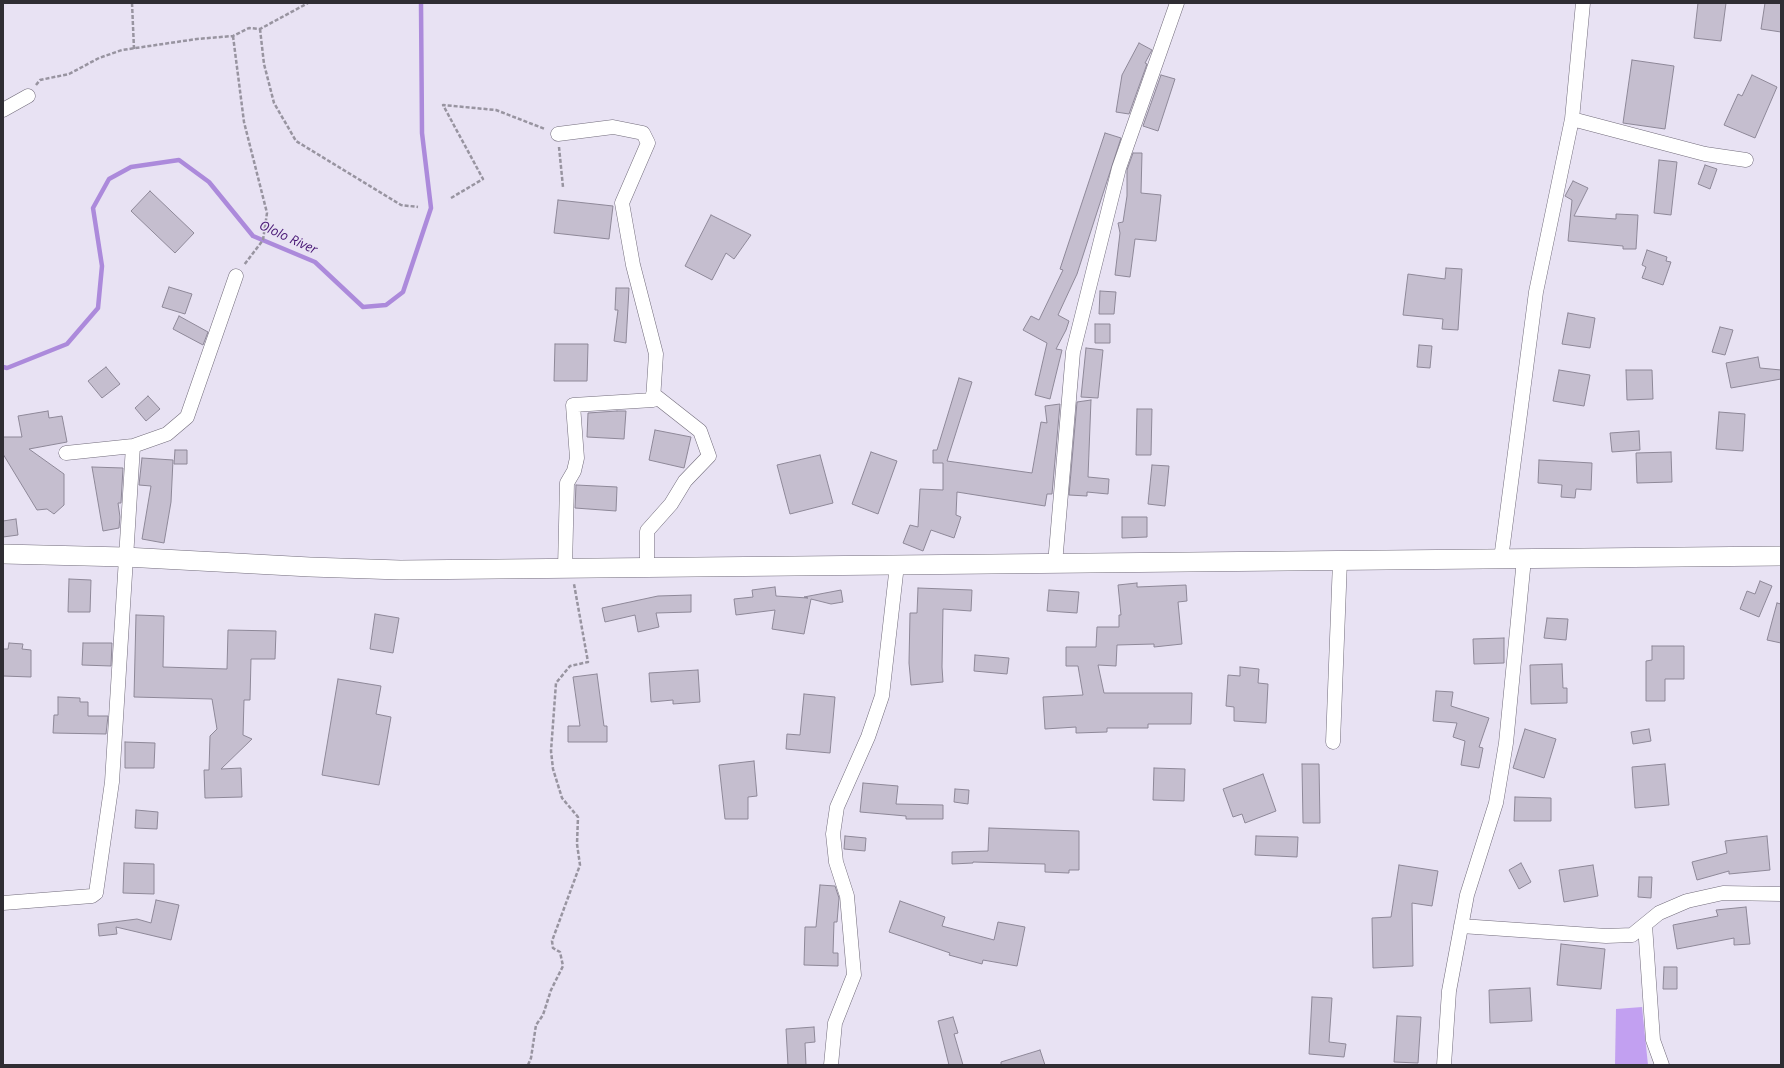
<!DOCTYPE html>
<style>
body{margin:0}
#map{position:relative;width:1784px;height:1068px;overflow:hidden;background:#e8e2f3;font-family:"Open Sans",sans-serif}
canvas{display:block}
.frame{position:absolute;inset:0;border:4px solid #2f2d33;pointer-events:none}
</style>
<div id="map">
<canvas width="1784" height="1068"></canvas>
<div class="frame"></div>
</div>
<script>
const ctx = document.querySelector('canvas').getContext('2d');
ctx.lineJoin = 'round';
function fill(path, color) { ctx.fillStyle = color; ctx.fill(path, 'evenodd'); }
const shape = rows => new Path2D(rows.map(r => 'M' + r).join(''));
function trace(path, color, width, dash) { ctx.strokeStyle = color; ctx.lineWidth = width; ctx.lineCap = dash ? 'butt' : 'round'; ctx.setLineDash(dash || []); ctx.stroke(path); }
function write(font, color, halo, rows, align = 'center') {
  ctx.font = font + ' "Open Sans",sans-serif'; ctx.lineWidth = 3; ctx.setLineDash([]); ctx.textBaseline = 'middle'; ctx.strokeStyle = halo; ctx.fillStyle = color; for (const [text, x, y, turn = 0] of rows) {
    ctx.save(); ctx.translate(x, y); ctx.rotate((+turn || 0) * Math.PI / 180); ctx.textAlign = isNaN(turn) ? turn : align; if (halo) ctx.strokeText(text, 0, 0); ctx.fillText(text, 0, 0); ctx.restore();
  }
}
fill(shape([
 [1642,1007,1648,1065,1615,1065,1616,1009]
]), '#c2a0f1');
trace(shape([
 [3,367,7,368,67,344,98,308,102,266,93,208,109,179,131,167,179,160,209,182,253,236,315,262,363,307,386,305,403,292,431,208,422,133,421,3]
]), '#ac8adb', 4.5);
const building = shape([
 [1698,3,1726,3,1721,41,1694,38,1698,3],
 [1765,3,1781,3,1781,32,1761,29,1765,3],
 [1139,43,1152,50,1145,63,1147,64,1129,114,1116,112,1122,75,1139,43],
 [1632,60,1674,66,1665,129,1623,123,1632,60],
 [1161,75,1175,79,1158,131,1143,126,1161,75],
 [1752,75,1777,87,1755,138,1724,125,1738,94,1742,96,1752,75],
 [1105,133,1121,138,1077,274,1058,315,1069,321,1066,330,1056,349,1062,350,1050,399,1035,395,1047,343,1023,330,1031,316,1039,320,1063,270,1060,269,1105,133],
 [1133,153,1142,153,1141,193,1161,195,1156,241,1135,239,1130,277,1115,275,1120,233,1118,223,1123,222,1127,196,1127,170,1133,153],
 [1659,160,1677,162,1671,215,1654,213,1659,160],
 [1705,165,1717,169,1710,189,1698,184,1705,165],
 [1573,181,1588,188,1574,216,1616,219,1616,214,1638,215,1636,249,1623,249,1623,246,1568,241,1572,200,1565,196,1573,181],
 [150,191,194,233,175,253,131,211,150,191],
 [558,200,613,206,609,239,554,233,558,200],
 [711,215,751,235,734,259,726,253,712,280,685,266,711,215],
 [1647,250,1667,257,1666,261,1671,262,1663,285,1642,278,1646,267,1642,265,1647,250],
 [1446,268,1462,269,1458,330,1442,329,1443,319,1403,315,1408,274,1445,279,1446,268],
 [169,287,192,294,185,314,162,307,169,287],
 [616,288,629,288,626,343,614,341,618,310,615,310,616,288],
 [1100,291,1116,292,1114,314,1099,314,1100,291],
 [1568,313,1595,318,1590,348,1562,344,1568,313],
 [179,316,208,332,203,345,173,329,179,316],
 [1095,324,1110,324,1110,343,1095,343,1095,324],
 [1720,327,1733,330,1725,355,1712,352,1720,327],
 [555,344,588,344,587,381,554,381,555,344],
 [1419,345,1432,346,1430,368,1417,367,1419,345],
 [1086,348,1103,350,1098,398,1081,397,1086,348],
 [1758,357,1760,368,1781,370,1781,379,1731,388,1726,363,1758,357],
 [106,367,120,384,102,398,88,381,106,367],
 [1559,370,1590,375,1584,406,1553,401,1559,370],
 [1626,370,1652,370,1653,399,1627,400,1626,370],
 [959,378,972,382,947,461,1032,473,1041,422,1047,423,1045,406,1060,404,1052,494,1047,494,1045,506,957,492,956,515,961,517,954,538,931,530,923,551,903,543,910,525,918,527,920,489,943,490,943,463,933,463,933,450,937,450,959,378],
 [148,396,160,409,146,421,135,408,148,396],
 [1091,400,1088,477,1109,479,1108,494,1087,492,1087,496,1069,495,1077,402,1091,400],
 [1137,409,1152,409,1151,455,1136,455,1137,409],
 [48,411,49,418,62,416,67,442,29,449,64,474,64,505,54,514,47,509,37,510,3,454,3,437,22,437,18,416,48,411],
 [617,411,626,411,624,439,587,437,588,413,617,411],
 [1719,412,1745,414,1743,451,1716,449,1719,412],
 [655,430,691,437,684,468,649,460,655,430],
 [1639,431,1640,450,1612,452,1610,433,1639,431],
 [175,450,187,450,187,464,174,464,175,450],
 [871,452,897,461,878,514,852,504,871,452],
 [1671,452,1672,482,1637,483,1636,453,1671,452],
 [820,455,833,503,790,514,777,465,820,455],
 [142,458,173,460,171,502,164,543,142,539,151,486,139,485,142,458],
 [1539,460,1592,463,1591,490,1576,489,1575,498,1561,497,1562,485,1538,483,1539,460],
 [1152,465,1169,466,1165,506,1148,504,1152,465],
 [92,467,123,468,121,503,118,503,120,517,119,528,103,531,92,467],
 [576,485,617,487,616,511,575,508,576,485],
 [1122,517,1147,517,1147,537,1122,538,1122,517],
 [16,519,18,535,3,537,3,521,16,519],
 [69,579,91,580,90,612,68,612,69,579],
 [1760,581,1772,586,1759,617,1740,609,1747,591,1755,594,1760,581],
 [1137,583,1137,587,1186,585,1187,601,1178,602,1182,644,1154,647,1154,644,1117,645,1116,666,1098,665,1104,693,1192,693,1191,724,1148,724,1148,728,1107,728,1107,732,1076,733,1076,727,1045,729,1043,697,1083,695,1078,666,1066,666,1066,647,1096,647,1097,627,1119,627,1119,615,1121,615,1118,585,1137,583],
 [775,587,776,596,808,598,804,597,841,590,843,602,831,604,811,599,804,634,772,629,775,610,736,615,734,599,753,597,752,590,775,587],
 [918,588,972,590,971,611,943,609,942,667,943,682,911,685,909,663,910,613,917,613,918,588],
 [1049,590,1079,592,1077,613,1047,611,1049,590],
 [691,595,691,612,656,613,659,627,638,632,635,615,605,622,602,608,658,596,691,595],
 [1777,603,1781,604,1781,643,1767,640,1777,603],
 [375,614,399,618,393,653,370,649,375,614],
 [136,615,164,616,163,667,227,669,228,630,276,631,275,659,251,659,250,700,244,700,243,735,252,739,221,769,241,768,242,797,205,798,204,770,209,770,210,736,217,729,212,699,134,697,136,615],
 [1547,618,1568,619,1566,640,1544,638,1547,618],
 [1504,638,1504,663,1474,664,1473,639,1504,638],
 [9,643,23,644,22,649,31,650,31,677,3,676,3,649,8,649,9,643],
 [83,643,112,643,111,666,82,665,83,643],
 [1652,646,1684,646,1684,679,1665,679,1665,701,1646,701,1646,661,1652,660,1652,646],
 [975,655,1009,658,1007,674,974,671,975,655],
 [1562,664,1563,688,1567,688,1567,703,1531,704,1530,665,1562,664],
 [1240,667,1259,669,1258,683,1268,684,1266,723,1234,721,1234,707,1226,706,1228,675,1240,676,1240,667],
 [698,670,700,702,673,704,673,700,651,702,649,673,698,670],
 [597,674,604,726,607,726,607,742,568,742,568,726,580,726,573,677,597,674],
 [338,679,381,686,376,714,391,717,379,785,322,775,338,679],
 [1436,691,1453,692,1451,706,1489,718,1479,747,1483,748,1479,768,1461,765,1465,741,1453,737,1457,723,1433,721,1436,691],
 [804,694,835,697,830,753,786,749,787,734,800,735,804,694],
 [58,697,80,698,80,702,88,702,88,716,108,716,106,734,53,733,54,715,58,715,58,697],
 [1525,729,1556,739,1544,778,1513,768,1525,729],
 [1649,729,1651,741,1633,744,1631,732,1649,729],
 [125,742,155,743,154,768,125,768,125,742],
 [754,761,757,796,748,797,748,819,725,819,719,765,754,761],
 [1302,764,1319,764,1320,823,1303,823,1302,764],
 [1665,764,1669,805,1635,808,1632,767,1665,764],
 [1154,768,1185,769,1184,801,1153,800,1154,768],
 [1263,774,1276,811,1245,823,1242,814,1233,817,1223,789,1263,774],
 [863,783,898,786,896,804,943,805,943,819,906,819,906,816,860,812,863,783],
 [955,789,969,790,968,804,954,802,955,789],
 [1515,797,1551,798,1551,821,1514,821,1515,797],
 [136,810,158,812,157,829,135,828,136,810],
 [989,828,1079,831,1079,870,1069,870,1069,873,1045,872,1045,864,973,862,973,863,952,864,952,852,988,851,989,828],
 [845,836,866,838,865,851,844,849,845,836],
 [1256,836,1298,837,1297,857,1255,855,1256,836],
 [1767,836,1770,870,1729,874,1729,871,1697,880,1692,862,1727,853,1725,841,1767,836],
 [124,863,154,864,154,894,123,893,124,863],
 [1521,863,1531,882,1519,889,1509,870,1521,863],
 [1399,865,1438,871,1432,906,1412,903,1413,966,1373,968,1372,918,1391,917,1399,865],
 [1593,865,1598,896,1564,902,1559,870,1593,865],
 [1639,877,1652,877,1651,898,1638,897,1639,877],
 [820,885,835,886,839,898,837,922,834,922,833,953,838,953,838,966,804,965,805,927,816,927,820,885],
 [156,900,179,905,171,940,116,927,117,934,99,936,98,924,137,919,151,923,156,900],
 [900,901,945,917,942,926,994,940,998,922,1025,927,1017,966,983,960,982,964,949,955,950,953,889,932,900,901],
 [1746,907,1750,944,1734,945,1734,938,1677,949,1673,925,1718,916,1716,910,1746,907],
 [1561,944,1605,949,1601,989,1557,985,1561,944],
 [1664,967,1677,967,1677,989,1663,989,1664,967],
 [1530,988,1532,1021,1490,1023,1489,990,1530,988],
 [1312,997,1332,998,1329,1042,1346,1044,1344,1057,1309,1054,1312,997],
 [1397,1016,1421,1017,1418,1063,1394,1062,1397,1016],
 [953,1017,958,1033,954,1034,963,1065,949,1065,938,1021,953,1017],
 [814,1027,815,1042,805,1043,806,1065,788,1065,786,1029,814,1027],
 [1040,1050,1045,1065,1001,1065,1001,1062,1040,1050]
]);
fill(building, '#c5becf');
trace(building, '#8e8898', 1);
const minor = shape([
 [3,110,28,96],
 [1572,119,1705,154,1746,160],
 [558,134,613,127,643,133,648,143,622,203,633,265,656,354,653,400,573,405,577,458,574,471,567,483,565,568],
 [66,453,133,446,167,434,187,417,236,276],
 [1501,559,1536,292,1572,119,1583,3],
 [1055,564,1073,352,1119,168,1177,3],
 [647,567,647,531,671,504,685,481,709,456,700,431,653,394],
 [1333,742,1340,561],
 [3,903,92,896,96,893,112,782,133,446],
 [1645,925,1653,1040,1662,1065],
 [1461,926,1606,936,1632,935,1659,913,1687,901,1723,893,1781,894],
 [831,1065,835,1023,854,975,847,896,836,862,833,834,837,807,868,737,882,696,897,565],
 [1444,1065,1449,991,1467,895,1496,803,1506,743,1524,559]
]);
const secondary = shape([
 [3,554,125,557,310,567,400,570,1781,556]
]);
trace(minor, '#726c7b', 15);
trace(secondary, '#726c7b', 20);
trace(shape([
 [132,3,134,49],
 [260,29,264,64,274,103,296,141,401,205,418,207],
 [233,36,244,122,267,213,263,240,244,265],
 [36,85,40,80,69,74,99,58,122,50,197,39,233,36,249,28,260,29,308,3],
 [559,147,563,187],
 [451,198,483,179,443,105,496,110,545,129],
 [528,1065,531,1058,536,1025,543,1015,551,990,563,966,560,952,553,948,552,941,580,865,577,844,578,817,562,798,553,769,551,751,556,683,570,666,588,662,574,584]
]), '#9894a0', 2.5, [4, 2]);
trace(minor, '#fff', 14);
trace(secondary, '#fff', 19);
write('italic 13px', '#471574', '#e8e2f3', [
 ["Ololo River",288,238,25]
]);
</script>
